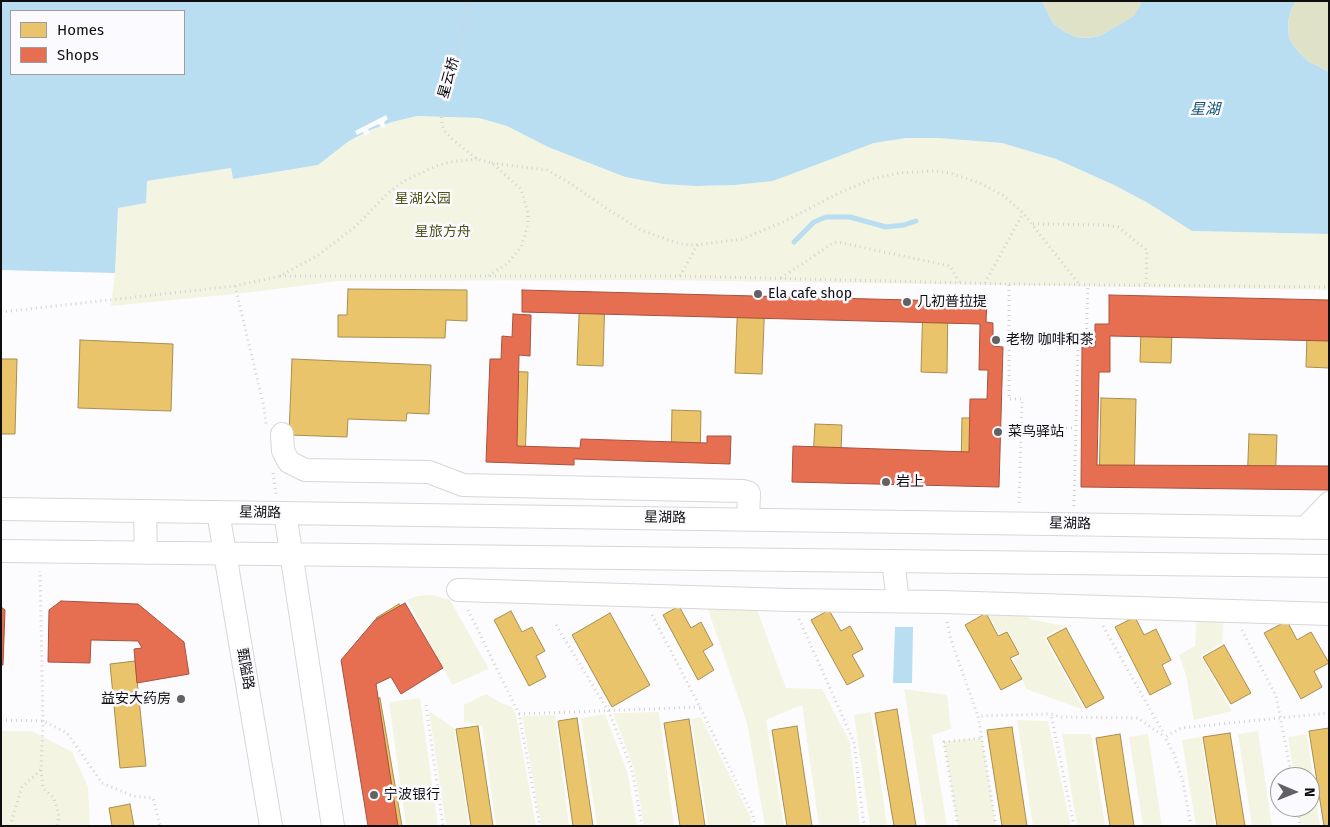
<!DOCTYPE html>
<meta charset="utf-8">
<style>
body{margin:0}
#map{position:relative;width:1330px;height:827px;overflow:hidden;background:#fcfcfe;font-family:"Fira Sans",sans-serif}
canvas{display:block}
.frame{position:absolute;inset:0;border:2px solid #0f0f11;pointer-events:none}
.legend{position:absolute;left:10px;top:10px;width:175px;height:65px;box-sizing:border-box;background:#fbfbff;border:1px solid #9d9da0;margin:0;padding:6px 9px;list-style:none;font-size:15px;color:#0f0f11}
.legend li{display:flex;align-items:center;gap:10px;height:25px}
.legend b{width:25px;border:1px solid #9d9da0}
.north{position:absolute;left:1270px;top:767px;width:50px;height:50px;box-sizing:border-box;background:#fbfbff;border:1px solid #9d9da0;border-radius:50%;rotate:91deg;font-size:14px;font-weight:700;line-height:20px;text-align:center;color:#0f0f11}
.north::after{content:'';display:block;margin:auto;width:18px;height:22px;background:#626264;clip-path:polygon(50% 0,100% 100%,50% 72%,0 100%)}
</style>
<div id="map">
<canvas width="1330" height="827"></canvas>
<div class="frame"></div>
<ul class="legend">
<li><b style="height:14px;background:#e9c46a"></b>Homes</li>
<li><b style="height:14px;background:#e76f51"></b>Shops</li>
</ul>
<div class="north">N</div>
</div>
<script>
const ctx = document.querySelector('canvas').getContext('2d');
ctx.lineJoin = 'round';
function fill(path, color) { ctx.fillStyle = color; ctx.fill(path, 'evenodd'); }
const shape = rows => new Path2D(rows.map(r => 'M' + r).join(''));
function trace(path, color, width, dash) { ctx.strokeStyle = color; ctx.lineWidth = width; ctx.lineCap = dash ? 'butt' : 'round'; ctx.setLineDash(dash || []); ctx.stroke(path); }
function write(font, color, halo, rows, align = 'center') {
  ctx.font = font + ' "Fira Sans","Noto Sans SC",sans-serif'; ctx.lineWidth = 5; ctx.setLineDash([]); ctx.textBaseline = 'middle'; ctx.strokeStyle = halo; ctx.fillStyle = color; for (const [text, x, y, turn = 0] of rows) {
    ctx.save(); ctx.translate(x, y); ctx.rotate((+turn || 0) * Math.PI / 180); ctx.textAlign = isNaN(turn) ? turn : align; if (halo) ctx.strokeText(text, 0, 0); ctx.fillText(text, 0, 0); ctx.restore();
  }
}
fill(shape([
 [417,116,479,118,507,126,548,147,625,177,663,184,696,186,735,185,773,181,874,143,906,138,937,138,1002,143,1056,159,1114,185,1148,203,1192,231,1329,234,1329,290,654,280,338,281,245,293,111,306,115,273,118,208,145,203,147,181,231,168,233,179,318,165,349,141,370,130,392,122],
 [432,595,450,600,489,669,452,685,407,600,417,596],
 [706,604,757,610,786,688,822,689,850,742,860,826,819,826,802,705,766,720,784,826,765,826,747,723],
 [1026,607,1029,619,1065,626,1044,637,1084,710,1026,689,1013,659,1020,655,1008,631,999,634,987,613],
 [1197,612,1224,615,1222,643,1201,656,1232,711,1194,720,1186,675,1179,655,1195,646],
 [904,689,947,695,951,729,932,735,947,826,926,826],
 [486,694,501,703,512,707,516,714,536,826,496,826,482,726,464,722,464,705],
 [420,698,438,826,406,826,389,702],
 [429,711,454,728,469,826,446,826],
 [659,712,674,826,644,826,634,769,613,713],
 [871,712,887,826,870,826,854,715],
 [605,714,627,771,637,826,597,826,581,718],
 [555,715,569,826,541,826,522,716],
 [701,717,750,816,752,826,708,826,691,719],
 [1017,720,1048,721,1071,826,1033,826],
 [1,731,32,731,72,752,88,787,90,826,1,826],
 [1258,731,1272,826,1252,826,1238,734],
 [1062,734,1091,734,1105,826,1077,826],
 [1148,734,1162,826,1143,826,1129,737],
 [1307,734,1320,826,1301,826,1298,807,1310,807,1310,777,1294,777,1288,737],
 [1201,737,1215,826,1196,826,1182,740],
 [982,738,996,826,958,826,944,742]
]), '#f3f5e2');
fill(shape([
 [1042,1,1141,1,1141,4,1135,16,1100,36,1087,38,1076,37,1065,32,1053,23],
 [1296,1,1329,1,1329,72,1308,61,1298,51,1289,39,1288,22,1291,10]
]), '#e0e2c8');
fill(shape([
 [1,1,1042,1,1053,23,1065,32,1076,37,1087,38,1100,36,1134,16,1141,4,1141,1,1296,1,1291,10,1288,22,1289,39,1298,51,1308,61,1329,72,1329,234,1192,231,1148,203,1114,185,1056,159,1002,143,937,138,906,138,874,143,773,181,735,185,696,186,663,184,625,177,548,147,507,126,479,118,417,116,392,122,370,130,349,141,318,165,233,179,231,168,147,181,146,203,118,208,115,273,1,270],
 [11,11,184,11,184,74,11,74],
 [895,627,913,627,912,683,893,683]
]), '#b9ddf1');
fill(shape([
 [386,115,388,119,384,122,386,127,382,128,379,124,368,129,370,133,365,136,363,132,357,135,355,131]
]), '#fcfcfe');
const homes = shape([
 [348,289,467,290,467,321,446,320,445,338,338,337,338,315,347,315,348,289],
 [580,292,605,293,603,366,577,365,580,292],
 [738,296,765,297,762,374,735,373,738,296],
 [1142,297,1173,298,1171,363,1140,362,1142,297],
 [923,301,948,301,947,373,921,372,923,301],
 [1308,301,1329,302,1329,368,1306,367,1308,301],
 [80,340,173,344,171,411,78,408,80,340],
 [1,359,17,359,15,434,1,434,1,359],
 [292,359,431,365,429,414,407,413,406,421,348,419,347,437,289,435,292,359],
 [495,371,528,372,525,462,493,461,495,371],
 [1101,398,1136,399,1134,486,1099,485,1101,398],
 [672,410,701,411,700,461,671,460,672,410],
 [962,418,990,418,989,470,961,470,962,418],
 [815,424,842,425,840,477,812,475,815,424],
 [1249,434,1277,435,1275,487,1247,485,1249,434],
 [399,604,428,653,406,667,376,618,399,604],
 [679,606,691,628,701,622,713,645,703,651,714,670,698,680,663,615,679,606],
 [829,610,841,631,850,626,863,649,852,655,864,676,847,685,811,620,829,610],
 [511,611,522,632,532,627,545,651,536,656,546,677,529,686,494,620,511,611],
 [610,613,650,685,612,707,572,635,610,613],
 [986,613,998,636,1007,632,1019,654,1010,658,1022,679,1001,690,965,625,986,613],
 [1135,617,1144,635,1156,629,1171,660,1162,665,1171,684,1150,695,1115,627,1135,617],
 [1287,621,1297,640,1311,632,1329,663,1314,671,1322,687,1301,699,1264,633,1287,621],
 [1066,628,1104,698,1086,708,1047,638,1066,628],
 [1224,645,1251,693,1231,704,1203,657,1224,645],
 [135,661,146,766,120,768,110,664,135,661],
 [380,698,402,826,371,826,350,703,380,698],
 [897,709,916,826,894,826,875,713,897,709],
 [577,718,593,826,573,826,558,721,577,718],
 [689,719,705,826,680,826,664,723,689,719],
 [478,726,493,826,471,826,456,729,478,726],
 [797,726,812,826,787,826,772,730,797,726],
 [1012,727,1027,826,1002,826,987,730,1012,727],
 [1329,728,1329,826,1324,826,1309,731,1329,728],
 [1230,733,1245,826,1217,826,1203,737,1230,733],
 [1120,734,1134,826,1110,826,1096,738,1120,734],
 [130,804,134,826,112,826,109,808,130,804]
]);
fill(homes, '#e9c46a');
trace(homes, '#a88e4f', 1);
const shops = shape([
 [522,290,987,302,986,322,993,323,993,346,1003,347,999,487,792,482,793,446,969,452,970,399,987,399,988,370,979,370,980,324,522,312,522,290],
 [1109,295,1329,300,1329,341,1110,336,1110,372,1099,372,1097,465,1329,466,1329,490,1081,487,1082,346,1095,347,1095,324,1109,324,1109,295],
 [513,314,531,315,530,356,519,355,517,446,580,448,581,439,707,443,707,436,731,436,730,464,574,459,574,465,486,462,490,359,501,359,502,336,512,337,513,314],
 [61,601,138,604,184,642,189,674,137,683,134,649,142,648,138,641,91,640,90,663,48,662,49,610,61,601],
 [405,603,443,668,401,694,391,677,376,684,398,826,368,826,341,660,375,620,405,603],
 [1,607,5,610,3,665,1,665,1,607]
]);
fill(shops, '#e76f51');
trace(shops, '#a6523e', 1);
trace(shape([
 [794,242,814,222,826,217,850,217,886,227,904,225,916,221]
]), '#b9ddf1', 5);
const minor = shape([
 [282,434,283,451,289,462,305,470,429,472,463,485,743,491,749,493,748,520],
 [1,509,1329,528],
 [145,511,146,553],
 [218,512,271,826],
 [285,513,333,826],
 [1305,528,1329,503],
 [1,551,1329,566],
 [893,561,898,601],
 [458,590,790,600,943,602,1329,614]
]);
trace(minor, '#d7d7d8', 24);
trace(shape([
 [464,1,467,10,466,17,441,106,442,125,444,130,453,140,477,159,492,163,521,189,528,213,528,224,521,247,507,264,488,276],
 [492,163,547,170,568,182,612,212,641,230,680,244,696,245,742,239,783,222,841,192,872,179,899,173,934,171,950,173,980,183,1004,196,1023,213,1079,284],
 [1033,224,1105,225,1118,227,1147,250,1146,285],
 [280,276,680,276,1009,284,1009,399,1022,399,1019,506],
 [680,276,698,244],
 [781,278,833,243,837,242,950,266,959,282],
 [985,283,1023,213],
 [1009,284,1329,287],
 [235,286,264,407,266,424],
 [1,312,235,286,280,276,317,256,356,226,387,194,404,181,436,166,450,162,477,159],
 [1021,427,1076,428],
 [273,473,276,494],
 [1074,506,1078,344,1086,344,1088,285],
 [468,610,519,714,540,826],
 [652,615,700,707,753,816,755,826],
 [799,619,854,742,864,826],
 [947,622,951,640,978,716],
 [556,625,609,712,632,769,642,826],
 [1103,626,1164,734],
 [1242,630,1276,696,1292,777],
 [426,705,443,826],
 [519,714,700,707],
 [1,720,43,721,67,733,102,783,133,796,153,798,160,826],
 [41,770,43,788,54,798,59,816,57,826],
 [1298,807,1300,826],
 [10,826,22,787,41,770,43,721,40,571],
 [958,826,944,742,982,738],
 [996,826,978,716,1051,714],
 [1074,826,1051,714,1062,717,1138,718,1165,737],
 [1191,826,1183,782,1174,754,1165,737,1181,728,1329,713]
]), '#d2d2d4', 3, [1, 4]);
trace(minor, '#fff', 22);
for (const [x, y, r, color] of [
 [758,294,5,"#626264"],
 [907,302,5,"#626264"],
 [996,340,5,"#626264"],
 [998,432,5,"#626264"],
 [886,482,5,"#626264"],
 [181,699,5,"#626264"],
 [374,795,5,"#626264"]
]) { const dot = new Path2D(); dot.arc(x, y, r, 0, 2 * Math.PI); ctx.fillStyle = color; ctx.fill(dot); trace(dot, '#fbfbff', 2); }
write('14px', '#0f0f11', '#fbfbff', [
 ["星云桥",449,78,-74],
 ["星湖路",260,513,1],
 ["星湖路",665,518,1],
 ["星湖路",1070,524,1],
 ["甄隘路",245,669,80]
]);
write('14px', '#4f5018', '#fbfbff', [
 ["星湖公园",423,199],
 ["星旅方舟",443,232]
]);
write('14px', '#0f0f11', '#fbfbff', [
 ["Ela cafe shop",768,294],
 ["几初普拉提",917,302],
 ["老物 咖啡和茶",1006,340],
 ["菜鸟驿站",1008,432],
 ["岩上",896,482],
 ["益安大药房",171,699,"right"],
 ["宁波银行",384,795]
], 'left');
write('italic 15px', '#145671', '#fbfbff', [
 ["星湖",1205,110]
]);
</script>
